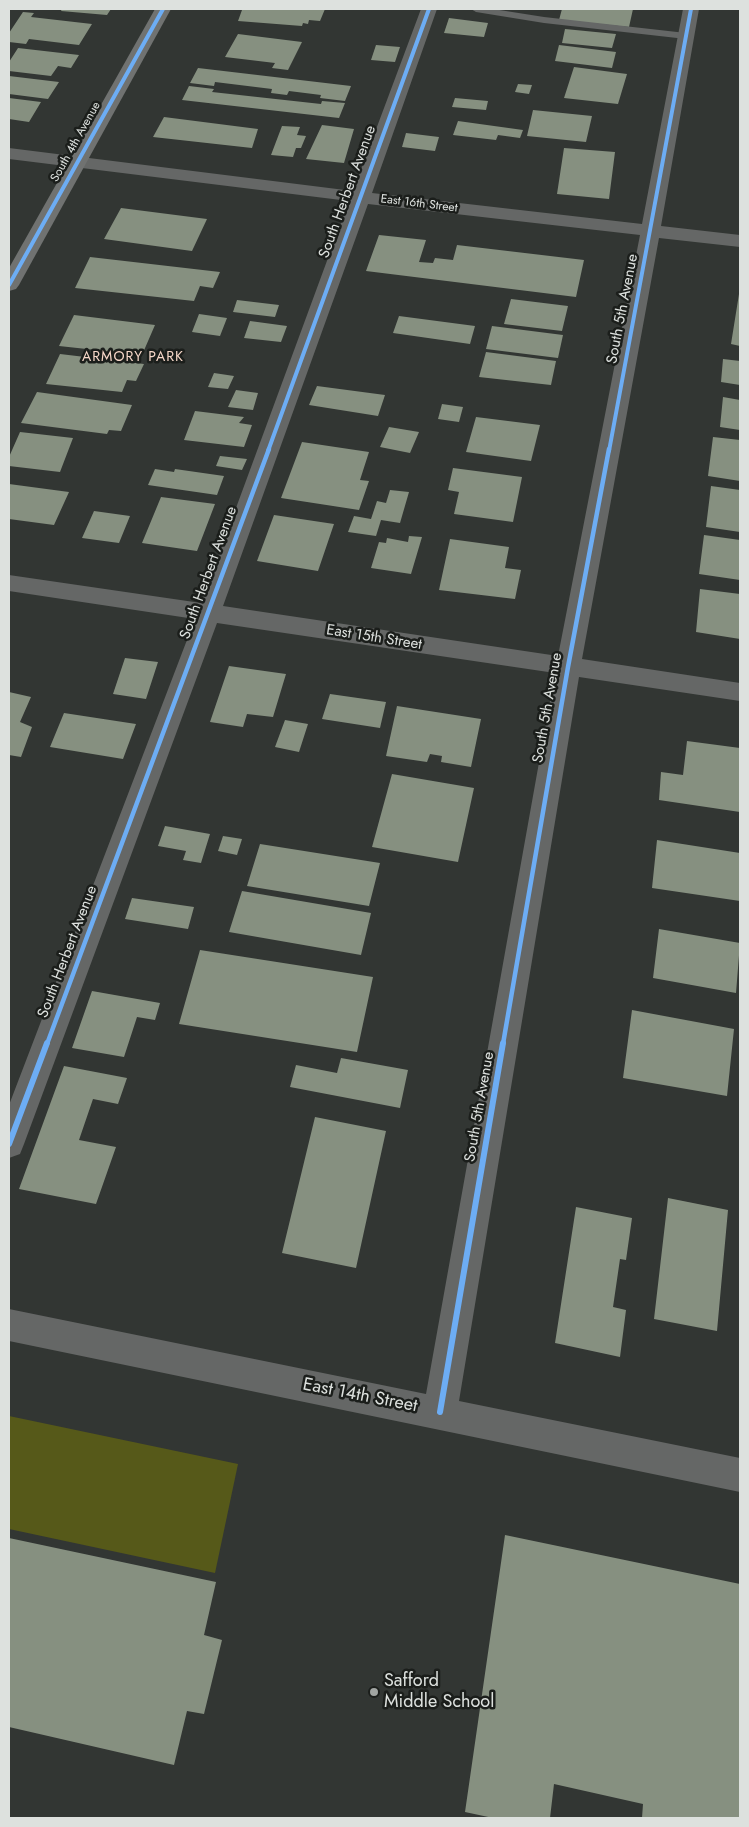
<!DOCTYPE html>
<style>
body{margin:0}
#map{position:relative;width:749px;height:1827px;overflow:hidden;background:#323633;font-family:Jost,sans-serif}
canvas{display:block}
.frame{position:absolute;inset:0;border:10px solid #dde1de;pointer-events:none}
</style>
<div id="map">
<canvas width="749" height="1827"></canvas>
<div class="frame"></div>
</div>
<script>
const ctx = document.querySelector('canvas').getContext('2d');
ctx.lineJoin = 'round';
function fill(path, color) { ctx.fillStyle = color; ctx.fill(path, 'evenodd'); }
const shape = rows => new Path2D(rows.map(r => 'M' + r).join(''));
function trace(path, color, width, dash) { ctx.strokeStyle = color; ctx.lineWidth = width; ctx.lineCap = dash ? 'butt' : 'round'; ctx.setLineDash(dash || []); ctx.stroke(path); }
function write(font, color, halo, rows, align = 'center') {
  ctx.font = font + ' Jost,sans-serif'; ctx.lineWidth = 5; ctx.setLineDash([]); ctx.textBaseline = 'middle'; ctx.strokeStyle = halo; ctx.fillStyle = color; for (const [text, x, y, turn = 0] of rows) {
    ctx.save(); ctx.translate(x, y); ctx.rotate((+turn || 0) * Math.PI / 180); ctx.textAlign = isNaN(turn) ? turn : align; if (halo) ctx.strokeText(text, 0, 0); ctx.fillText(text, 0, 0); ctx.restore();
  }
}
fill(shape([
 [9,1416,238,1464,215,1573,9,1529]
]), '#565919');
fill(shape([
 [62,9,111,9,107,15,61,11],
 [248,9,325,9,320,21,309,20,308,24,303,23,302,26,238,21,242,10,248,10],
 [562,9,633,9,629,27,559,20],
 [23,12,34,13,31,17,92,24,79,45,29,39,26,44,9,42,9,33],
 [449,18,488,23,484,37,444,33],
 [565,29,616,34,612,48,562,43],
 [238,34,302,42,288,70,272,68,275,63,225,57],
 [376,45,400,47,395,62,371,60],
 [559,45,616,52,612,68,555,61],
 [18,48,79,55,71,68,58,66,51,76,9,71,9,62],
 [574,67,627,74,618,104,564,98],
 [198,68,351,86,345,101,320,98,321,95,289,91,287,95,271,93,272,89,215,82,214,86,190,83],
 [9,76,59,82,48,99,9,94],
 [518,84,532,85,529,94,515,92],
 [189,86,214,89,212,92,321,104,322,101,345,103,339,118,182,100],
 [9,98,41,102,29,122,9,119],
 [455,98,488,101,486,110,452,107],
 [533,110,592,116,586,142,527,136],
 [164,117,258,129,252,148,153,137],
 [458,121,523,130,520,138,498,135,496,140,453,135],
 [322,125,354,129,344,163,306,159],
 [282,126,300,127,297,135,306,136,301,148,296,148,293,157,271,155],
 [406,133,439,137,435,151,402,147],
 [564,148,615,152,609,199,557,194],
 [121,208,207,219,192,251,104,239],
 [379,235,426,240,419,262,433,263,435,258,453,260,457,245,584,260,576,297,366,271],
 [90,257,220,272,213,288,200,286,194,301,75,288],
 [739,294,740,295,740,346,731,344],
 [511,299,568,306,562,331,504,324],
 [237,300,279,305,275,317,233,312],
 [199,314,227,318,220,336,192,332],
 [74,315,155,325,142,355,59,346],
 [399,316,475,326,470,344,393,333],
 [250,321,287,326,281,342,244,338],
 [492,326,563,335,558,358,486,349],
 [486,352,556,361,551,385,479,377],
 [60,354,144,364,136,381,127,380,122,392,46,384],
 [723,359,740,361,740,385,721,382],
 [214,373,234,376,228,389,208,387],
 [317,386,385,395,378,416,309,405],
 [236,390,258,393,253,410,228,407],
 [37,392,132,405,121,431,109,430,107,434,21,423],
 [723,397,740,400,740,430,720,427],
 [442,404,463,407,459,422,438,419],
 [195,411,244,417,239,423,252,425,244,447,184,440],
 [476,417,540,425,531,461,466,452],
 [389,427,419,432,410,453,380,447],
 [20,432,73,438,60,472,9,466,9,457],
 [713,437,740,440,740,481,708,476],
 [302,442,369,452,360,480,369,481,359,510,281,498],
 [220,456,247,459,242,470,216,466],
 [453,468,522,477,513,522,454,514,459,492,448,490],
 [155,469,174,472,175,469,224,476,217,495,148,485],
 [9,484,69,492,54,525,9,519],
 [711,486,740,490,740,532,706,527],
 [390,490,409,492,400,523,381,520,376,536,348,532,354,516,371,519,377,501,386,503],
 [161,497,215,504,197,551,142,543],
 [94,511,130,516,119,543,82,538],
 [274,515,334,524,318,571,257,561],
 [704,535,740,540,740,580,699,574],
 [409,536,422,537,411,574,371,568,379,542,386,543,387,538,408,542],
 [450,539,509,547,505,568,521,570,515,599,439,590],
 [700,589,740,594,740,639,696,632],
 [125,658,158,662,146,699,113,694],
 [229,666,286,674,273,717,247,714,243,727,210,722],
 [9,692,31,697,20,722,32,727,21,757,9,755],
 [330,694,386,702,380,728,322,719],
 [397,706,481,719,471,767,441,762,442,756,430,754,427,762,386,756],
 [64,713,136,724,123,759,50,747],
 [285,720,308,724,299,752,275,747],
 [687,741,740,748,740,812,659,800,661,772,683,775],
 [392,774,474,788,458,862,372,847],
 [165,826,210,834,201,863,183,860,186,851,158,846],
 [223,836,242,839,237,855,218,851],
 [657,840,740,853,740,901,652,888],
 [260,844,380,863,369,906,247,886],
 [242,891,371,913,361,955,229,932],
 [132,898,194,907,188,929,125,919],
 [659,929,740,943,736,993,653,978],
 [200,950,373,977,357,1052,179,1024],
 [92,991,160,1003,155,1020,137,1017,124,1057,72,1048],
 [632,1010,734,1029,727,1096,623,1078],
 [341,1058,408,1070,400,1108,290,1087,296,1065,337,1073],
 [64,1066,127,1078,118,1104,93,1099,79,1140,116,1147,96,1204,19,1189],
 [315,1117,386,1131,356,1268,282,1253],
 [668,1198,728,1210,717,1331,654,1319],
 [576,1207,632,1218,626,1260,620,1259,613,1307,626,1310,620,1357,555,1343],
 [505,1535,740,1584,740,1818,642,1818,643,1804,554,1784,550,1818,493,1818,465,1812],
 [9,1538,216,1582,204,1635,222,1640,204,1714,187,1711,174,1765,9,1727]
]), '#869080');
fill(shape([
 [471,9,493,9,544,17,686,33,691,36,686,39,544,23,476,12,471,9]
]), '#656766');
fill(shape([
 [421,9,437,9,372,193,642,224,683,9,699,9,661,226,740,235,740,247,659,238,582,659,740,683,740,701,579,677,459,1401,740,1458,740,1492,9,1341,9,1309,426,1394,555,673,217,623,24,1144,20,1154,9,1158,9,1105,195,619,9,591,9,575,201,603,349,201,9,159,9,148,353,191,421,9],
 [368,204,640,235,558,656,223,606,368,204]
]), '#656766');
fill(shape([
 [155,9,171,9,19,285,16,289,9,291,9,268,155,9]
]), '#707271');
trace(shape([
 [9,285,163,9],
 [268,451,429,9],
 [609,451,691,9]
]), '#6dadf4', 4);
trace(shape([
 [47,1044,269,449],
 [503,1044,568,667,609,449]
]), '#6dadf4', 4.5);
trace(shape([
 [9,1144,47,1043],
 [440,1412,503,1043]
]), '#6dadf4', 6);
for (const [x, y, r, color] of [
 [374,1692,5,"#a1a5a2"]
]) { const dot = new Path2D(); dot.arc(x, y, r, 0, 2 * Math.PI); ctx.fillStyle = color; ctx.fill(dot); trace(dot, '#1b1e1b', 2); }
write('12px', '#dde1de', '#1b1e1b', [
 ["South 4th Avenue",76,142,-61],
 ["East 16th Street",419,204,7]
]);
ctx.letterSpacing = '1px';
write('14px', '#f7d8c9', '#1b1e1b', [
 ["ARMORY PARK",133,358]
]);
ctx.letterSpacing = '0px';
write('15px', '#dde1de', '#1b1e1b', [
 ["South Herbert Avenue",348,192,-70],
 ["South 5th Avenue",623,309,-79],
 ["South Herbert Avenue",209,573,-70],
 ["East 15th Street",374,638,9],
 ["South 5th Avenue",548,708,-80],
 ["South Herbert Avenue",68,952,-69],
 ["South 5th Avenue",480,1107,-80]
]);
write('18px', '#dde1de', '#1b1e1b', [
 ["East 14th Street",360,1396,11]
]);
write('18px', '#dde1de', '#1b1e1b', [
 ["Safford",384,1682],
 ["Middle School",384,1703]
], 'left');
</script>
